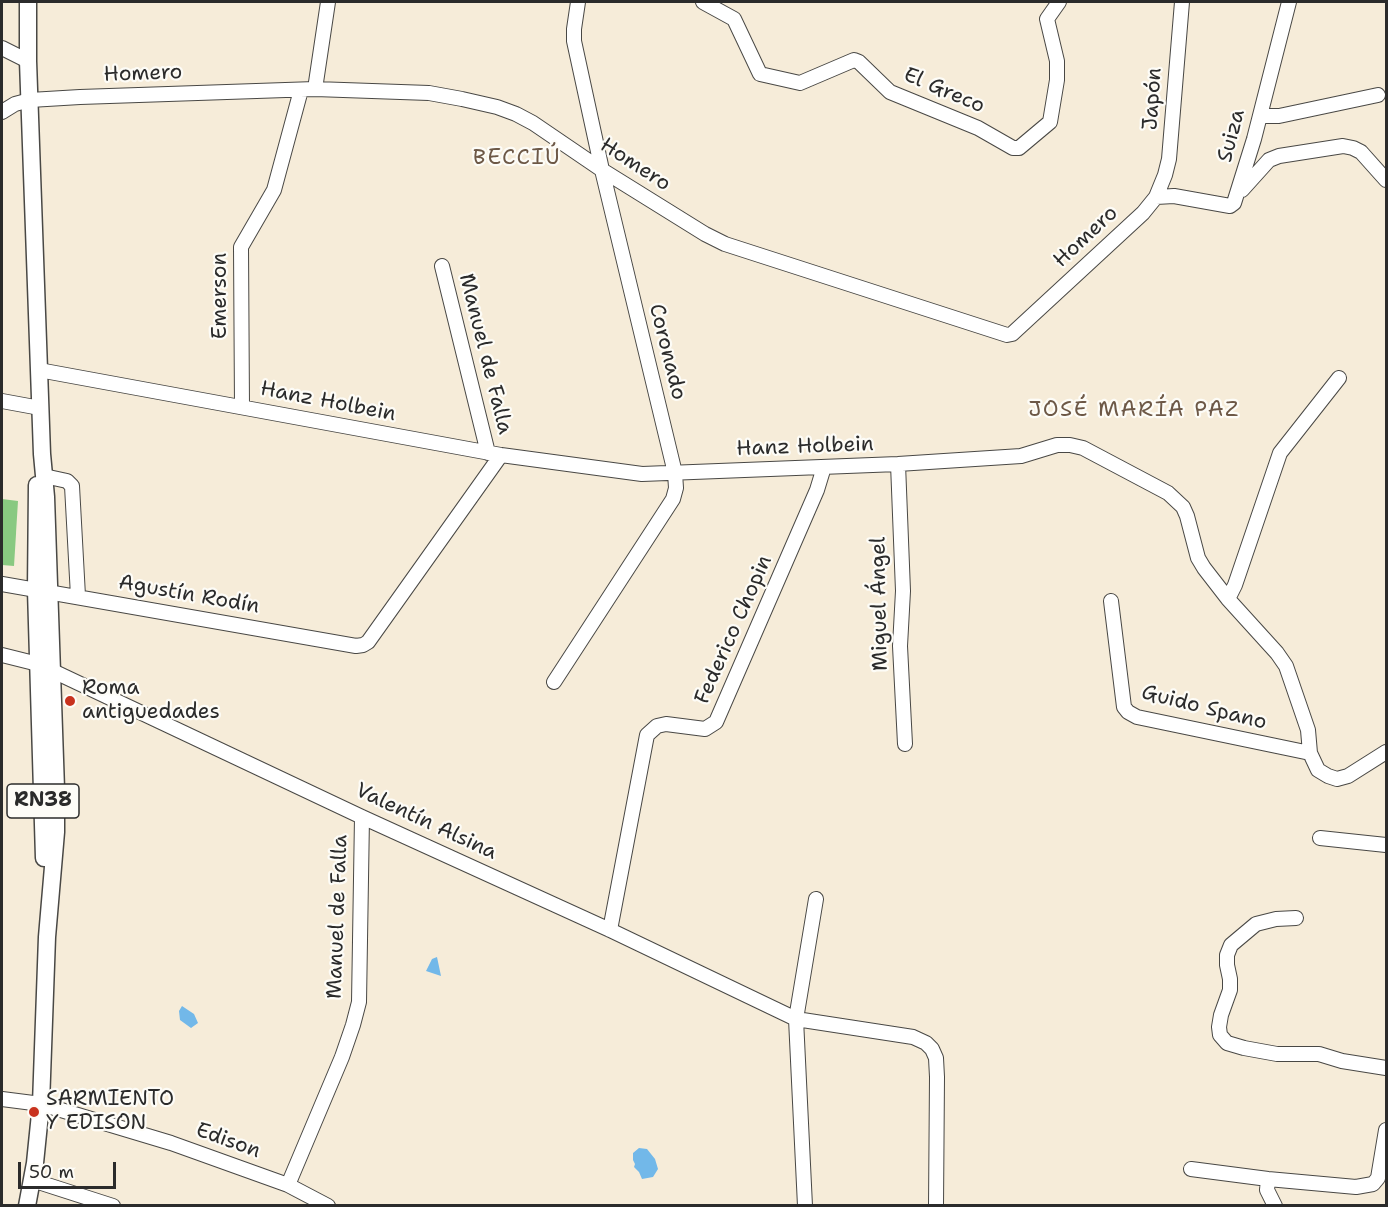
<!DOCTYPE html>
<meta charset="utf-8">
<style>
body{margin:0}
#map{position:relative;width:1388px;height:1207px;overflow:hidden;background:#f6ecd9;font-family:"Shantell Sans",sans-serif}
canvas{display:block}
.frame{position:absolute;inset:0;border:3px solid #2b2b2b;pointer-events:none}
.scale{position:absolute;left:18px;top:1162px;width:98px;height:27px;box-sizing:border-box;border:3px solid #2b2b2b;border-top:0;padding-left:8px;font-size:18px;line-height:21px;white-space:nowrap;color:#2b2b2b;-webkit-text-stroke:4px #fdfcf7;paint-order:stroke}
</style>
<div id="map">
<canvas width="1388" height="1207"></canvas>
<div class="frame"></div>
<div class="scale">50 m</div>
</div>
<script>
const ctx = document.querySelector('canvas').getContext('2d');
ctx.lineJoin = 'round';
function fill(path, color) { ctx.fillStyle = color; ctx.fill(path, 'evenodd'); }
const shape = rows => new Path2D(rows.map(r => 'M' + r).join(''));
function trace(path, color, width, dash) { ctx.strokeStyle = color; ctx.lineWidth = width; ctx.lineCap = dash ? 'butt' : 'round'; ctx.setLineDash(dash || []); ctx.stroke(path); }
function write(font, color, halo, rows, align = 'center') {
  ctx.font = font + ' "Shantell Sans",sans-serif'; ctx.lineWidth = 4.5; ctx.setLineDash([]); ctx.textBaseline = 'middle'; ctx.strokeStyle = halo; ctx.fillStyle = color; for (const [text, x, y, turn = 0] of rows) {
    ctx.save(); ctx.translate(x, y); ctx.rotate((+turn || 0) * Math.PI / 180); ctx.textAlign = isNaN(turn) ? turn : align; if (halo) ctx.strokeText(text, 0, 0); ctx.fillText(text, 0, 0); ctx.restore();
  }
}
fill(shape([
 [2,499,18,501,14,566,2,565]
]), '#89c981');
fill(shape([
 [437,957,441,976,426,971,432,959],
 [182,1006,194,1014,198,1023,191,1028,180,1020,179,1011],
 [639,1148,647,1149,655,1159,658,1169,653,1177,642,1179,639,1172,634,1167,635,1164,633,1160,633,1153]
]), '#72b8e9');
const minor = shape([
 [703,2,734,19,760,74,800,83,854,60,859,62,890,92,978,128,1013,148,1019,148,1050,122,1057,80,1057,61,1047,19,1059,2],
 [2,48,28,61],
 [315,89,328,2],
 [2,112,15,104,30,100,80,97,315,89,429,93,462,99,497,107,516,114,533,123,602,170,705,234,725,244,1007,335,1012,334,1143,213,1156,197,1165,175,1169,159,1182,2],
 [1260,116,1279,116,1378,95],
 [1242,190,1269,160,1279,156,1343,146,1353,148,1361,152,1386,180],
 [1156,197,1174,196,1230,206,1234,203,1254,139,1289,2],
 [442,266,488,453],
 [39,370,501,455,642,474,898,464,1021,456,1057,445,1070,445,1083,448,1168,493,1183,507,1187,516,1198,558,1204,568,1228,599,1277,653,1286,666,1308,730,1310,753,1318,770,1328,776,1337,779,1348,776,1386,752],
 [2,401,40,408],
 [242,407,241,247,274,190,301,90],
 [898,464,903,591,900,646,905,744],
 [44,476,67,481,72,486,78,596],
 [2,584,356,646,363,645,368,642,501,455],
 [1228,599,1235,585,1280,453,1339,378],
 [1111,601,1124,707,1128,712,1137,717,1310,753],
 [2,655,38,664,362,817,610,930,796,1019,913,1037,926,1043,932,1049,936,1058,937,1077,936,1206],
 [554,682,673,499,676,488,675,473,602,170,574,41,574,29,578,2],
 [1320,838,1386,845],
 [1296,918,1276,919,1256,924,1231,945,1227,955,1227,965,1230,979,1230,990,1221,1015,1219,1027,1220,1035,1227,1043,1244,1048,1277,1054,1319,1054,1342,1061,1386,1068],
 [610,930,647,735,657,726,666,724,705,729,716,722,817,490,824,467],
 [2,1099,41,1104,171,1143,288,1185,328,1206],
 [1191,1169,1268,1179,1356,1187,1373,1184,1378,1178,1386,1130],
 [1268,1179,1267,1190,1275,1206],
 [32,1180,113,1206],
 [288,1185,342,1057,353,1025,359,1002,362,817],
 [805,1206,796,1019,816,899]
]);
const major = shape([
 [37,485,36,590,44,858],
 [27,1206,35,1163,41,1104,47,937,56,832,56,789,46,497,42,454,28,61,28,2]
]);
trace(minor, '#494845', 16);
trace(major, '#494845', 19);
trace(minor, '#fff', 14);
trace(major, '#fff', 16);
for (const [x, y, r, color] of [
 [70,701,6,"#c8321e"],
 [34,1112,6,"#c8321e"]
]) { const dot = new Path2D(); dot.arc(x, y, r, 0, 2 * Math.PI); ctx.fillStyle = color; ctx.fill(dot); trace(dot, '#fdfcf7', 2); }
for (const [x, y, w] of [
 [43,801,72]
]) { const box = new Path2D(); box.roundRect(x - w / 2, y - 17, w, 34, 4.5); ctx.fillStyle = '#fdfcf7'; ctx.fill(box); trace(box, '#2b2b2b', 1.5); }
write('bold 20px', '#2b2b2b', null, [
 ["RN38",43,801]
]);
write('21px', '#2b2b2b', '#fdfcf7', [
 ["Homero",143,74,-2],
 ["El Greco",944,91,23],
 ["Japón",1153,99,-86],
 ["Suiza",1232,136,-75],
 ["Homero",635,165,33],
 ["Homero",1086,237,-43],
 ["Emerson",221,296,-90],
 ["Coronado",667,352,76],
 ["Manuel de Falla",485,354,76],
 ["Hanz Holbein",328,402,11],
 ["Hanz Holbein",805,447,-2],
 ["Agustín Rodín",189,595,10],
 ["Miguel Ángel",880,604,-91],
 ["Federico Chopin",734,630,-66],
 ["Guido Spano",1204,708,14],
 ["Valentín Alsina",426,822,25],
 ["Manuel de Falla",338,917,-88],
 ["Edison",228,1141,20]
]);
write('21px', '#2b2b2b', '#fdfcf7', [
 ["Roma",82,689],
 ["antiguedades",82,713],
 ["SARMIENTO",46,1100],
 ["Y EDISON",46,1124]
], 'left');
ctx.letterSpacing = '1.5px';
write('22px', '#6d5846', '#fdfcf7', [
 ["BECCIÚ",517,158],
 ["JOSÉ MARÍA PAZ",1134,410]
]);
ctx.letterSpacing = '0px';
</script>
